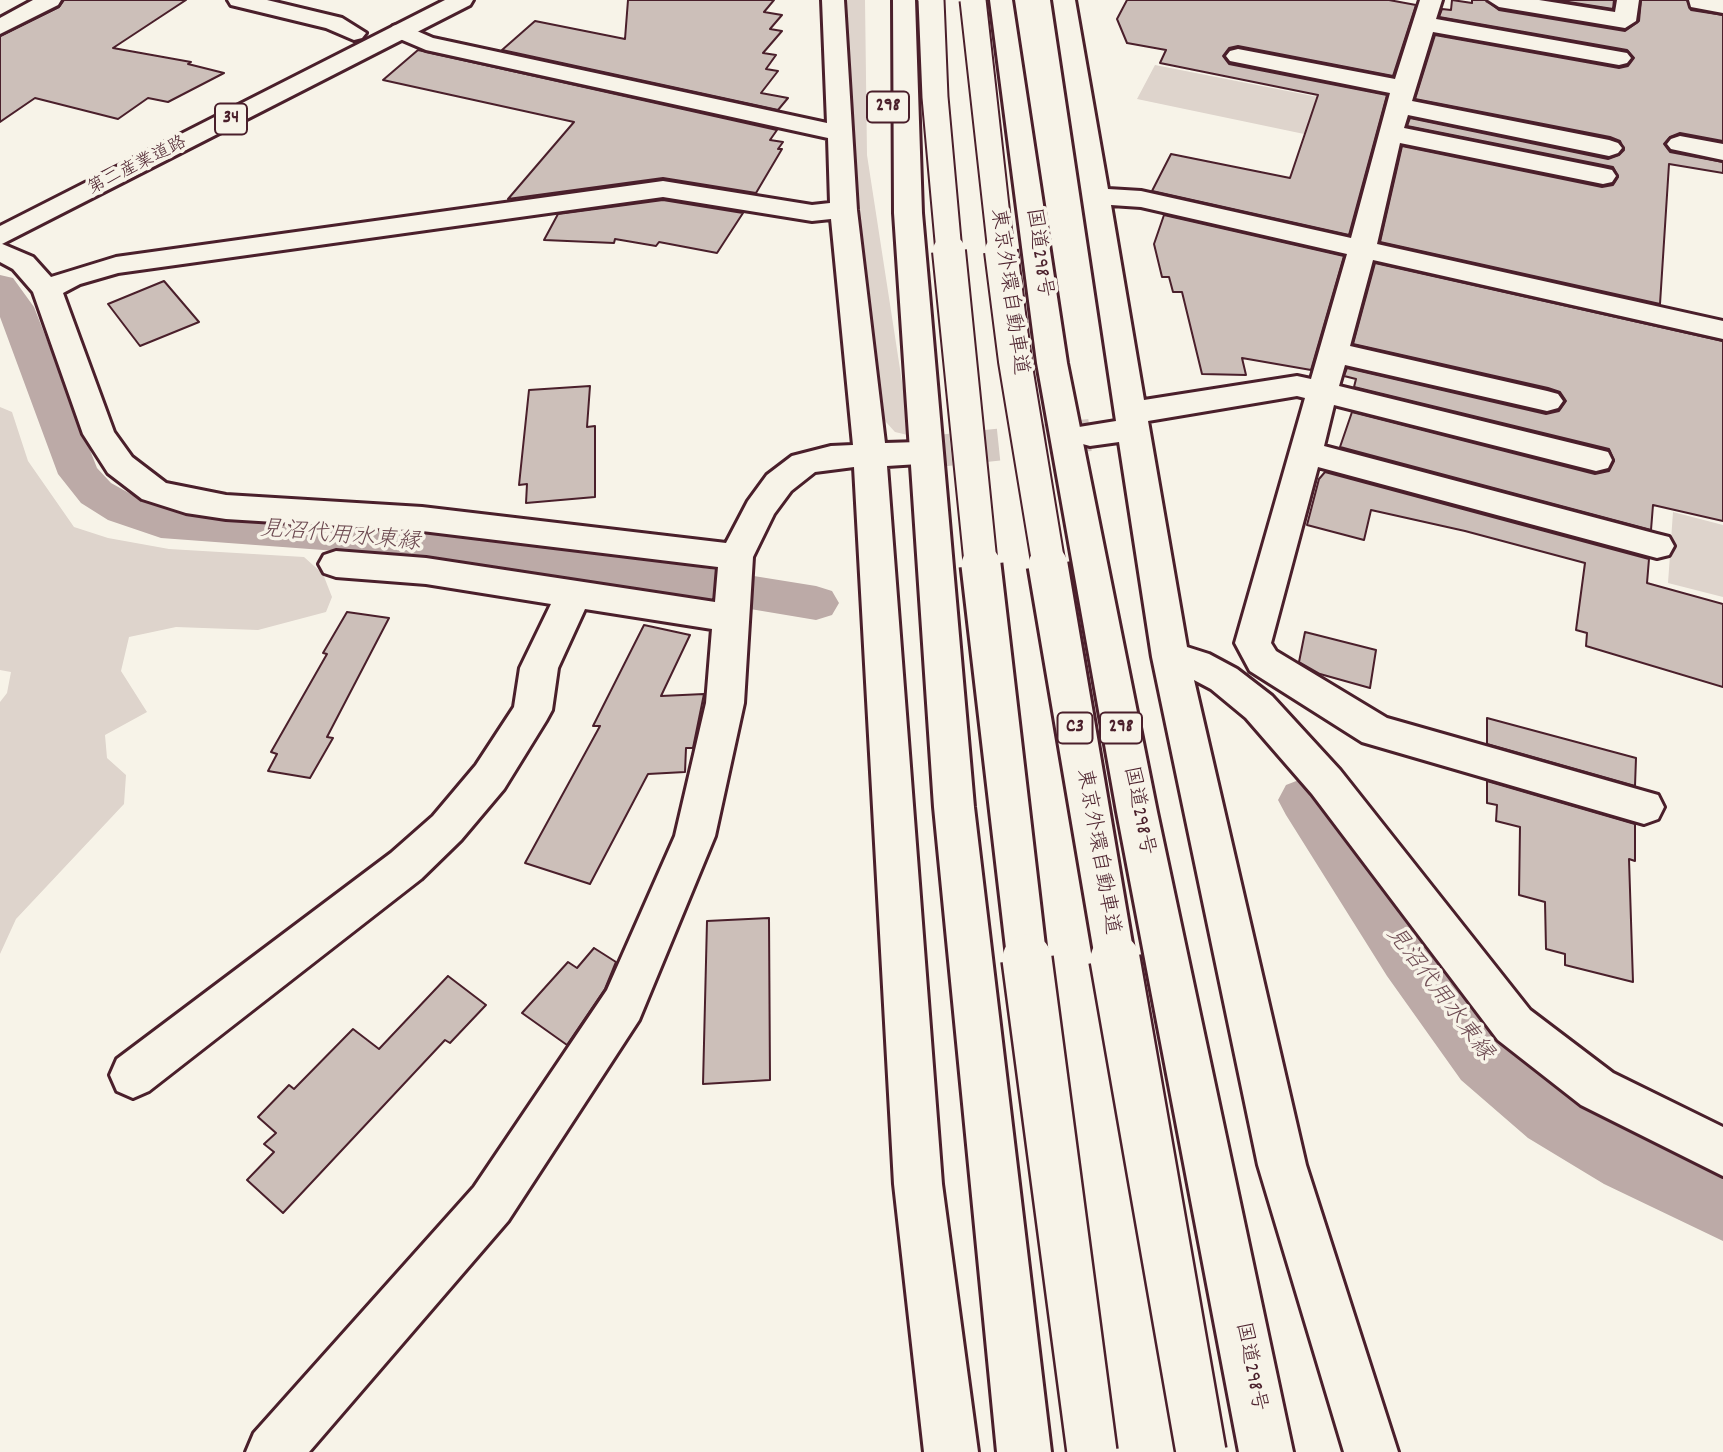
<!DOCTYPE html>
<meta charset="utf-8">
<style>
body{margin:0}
canvas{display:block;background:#f7f3e8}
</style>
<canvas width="1723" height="1452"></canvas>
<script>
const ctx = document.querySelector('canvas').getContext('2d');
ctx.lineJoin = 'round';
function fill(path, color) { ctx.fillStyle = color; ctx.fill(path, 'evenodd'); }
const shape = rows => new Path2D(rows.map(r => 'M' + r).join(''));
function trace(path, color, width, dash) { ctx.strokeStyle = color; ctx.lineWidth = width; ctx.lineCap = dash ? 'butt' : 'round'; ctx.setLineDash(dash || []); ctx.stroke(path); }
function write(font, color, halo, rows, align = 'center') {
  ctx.font = font + ' Dekko,"Klee One",sans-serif'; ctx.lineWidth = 7; ctx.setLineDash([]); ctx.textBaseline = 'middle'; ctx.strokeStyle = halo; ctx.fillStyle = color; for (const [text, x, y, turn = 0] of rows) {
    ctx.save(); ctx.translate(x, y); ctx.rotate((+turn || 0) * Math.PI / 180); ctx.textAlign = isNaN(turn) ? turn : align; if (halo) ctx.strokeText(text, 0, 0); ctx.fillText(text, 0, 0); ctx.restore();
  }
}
fill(shape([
 [844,0,865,0,867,155,906,408,916,437,895,432,885,421,877,383,851,169],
 [1155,65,1384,110,1371,148,1137,99],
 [0,407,12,412,28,461,74,527,108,538,169,549,304,557,323,574,332,597,326,612,258,630,176,627,129,637,121,671,147,712,105,735,107,758,126,775,124,804,16,919,0,954,0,702,7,693,11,672,0,670],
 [1673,512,1723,525,1723,597,1668,583]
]), '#ded4cc');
fill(shape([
 [0,275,13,278,34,307,97,468,111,483,138,498,164,508,377,522,511,537,816,586,832,591,839,603,832,615,816,620,511,569,377,554,161,538,108,520,81,503,58,474,0,317,0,275],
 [1304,778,1322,785,1427,940,1503,1040,1570,1096,1648,1140,1723,1177,1723,1241,1604,1184,1528,1138,1461,1080,1387,976,1286,815,1278,800,1286,785,1304,778]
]), '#bcaaa7');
const building = shape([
 [64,0,186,0,113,48,191,62,188,64,224,73,168,102,148,98,118,119,35,98,0,122,0,36,59,7,64,0],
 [628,0,774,0,764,12,782,15,770,29,782,31,763,53,776,55,766,69,778,71,761,93,788,98,778,110,502,50,535,21,625,39,628,0],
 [1127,0,1389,0,1416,5,1393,76,1238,46,1229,48,1223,56,1229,64,1387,95,1349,235,1152,191,1171,154,1290,178,1318,95,1160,63,1166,50,1127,43,1117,19,1127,0],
 [1452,0,1472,3,1472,0,1486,0,1499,10,1625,31,1639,21,1641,0,1687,0,1691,10,1723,15,1723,141,1680,133,1670,137,1664,144,1670,152,1723,162,1723,173,1669,164,1660,304,1380,242,1402,146,1602,187,1613,185,1618,177,1613,167,1407,126,1410,118,1608,159,1619,155,1624,150,1620,141,1610,137,1415,99,1435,35,1619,68,1628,66,1634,58,1627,50,1439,17,1442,9,1451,10,1452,0],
 [1556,0,1614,0,1613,9,1556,0],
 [418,50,777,130,770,140,783,142,778,149,782,149,756,193,663,178,508,199,574,122,383,80,418,50],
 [663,200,743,213,717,253,659,242,656,246,615,239,614,243,544,240,558,214,663,200],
 [1164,215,1344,256,1311,370,1242,358,1246,375,1202,374,1182,292,1173,292,1169,277,1162,277,1154,244,1164,215],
 [1375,263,1723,341,1723,521,1653,505,1651,530,1340,447,1352,412,1595,474,1609,471,1614,461,1609,449,1354,387,1356,379,1344,376,1347,368,1546,414,1559,411,1566,401,1560,392,1548,388,1353,344,1375,263],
 [164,281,199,322,140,346,108,304,164,281],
 [590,386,587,427,595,426,595,497,526,503,527,484,519,485,529,390,590,386],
 [1325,472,1649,559,1647,583,1723,604,1723,687,1586,646,1587,633,1576,630,1585,563,1465,531,1371,510,1364,540,1307,525,1319,479,1325,472],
 [347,612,389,618,327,737,333,738,310,778,268,771,277,754,271,752,327,654,323,653,347,612],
 [644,625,690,635,661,696,704,694,693,748,686,748,685,772,648,774,590,884,525,863,600,726,593,726,644,625],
 [1305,632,1376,650,1370,688,1320,674,1299,662,1305,632],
 [1487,718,1636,758,1635,786,1487,744,1487,718],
 [1487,781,1635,824,1635,861,1629,859,1633,982,1565,965,1565,954,1546,949,1545,902,1519,895,1520,827,1496,821,1497,805,1487,803,1487,781],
 [769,918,770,1080,703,1084,707,921,769,918],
 [594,948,616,962,605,989,567,1045,522,1013,568,962,577,968,594,948],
 [448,976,486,1005,450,1043,445,1040,283,1213,247,1180,274,1152,264,1144,276,1133,258,1117,289,1085,294,1089,353,1029,379,1049,448,976]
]);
fill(building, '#ccbfb9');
trace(building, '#4a1f2b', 2);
trace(shape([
 [919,453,1090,435]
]), '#d4c9c2', 32, [32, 16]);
const minor = shape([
 [33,0,61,0,58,5,0,34,0,18,33,0],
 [228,0,267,0,342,18,366,33,362,38,354,40,326,28,231,5,228,0],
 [822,0,844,0,857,210,885,443,919,442,930,445,935,453,930,461,919,464,887,466,942,1184,978,1452,924,1452,894,1184,854,467,815,472,791,491,774,514,753,557,744,703,715,836,639,1020,508,1221,309,1452,246,1452,254,1433,474,1187,607,990,675,836,706,703,712,629,585,609,558,668,552,710,546,721,504,789,461,840,421,879,149,1091,133,1098,117,1091,110,1075,117,1059,391,853,433,816,476,765,514,707,520,668,551,604,426,584,336,577,324,573,319,564,324,555,336,551,426,558,715,602,718,567,422,531,226,519,186,513,142,499,108,473,83,434,33,292,13,269,0,262,0,243,33,257,51,277,116,257,663,181,812,205,830,203,828,138,426,50,393,36,389,31,393,26,401,24,433,38,827,123,822,0],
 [663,197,812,221,831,219,853,445,831,446,792,456,767,475,748,501,726,543,422,507,226,495,166,483,132,457,114,432,63,293,80,284,118,273,663,197],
 [1053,0,1075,0,1108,189,1141,191,1351,238,1390,93,1230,61,1226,56,1230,51,1238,49,1395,79,1420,0,1442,0,1436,19,1627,53,1631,58,1627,63,1619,65,1433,32,1412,101,1609,140,1618,143,1622,148,1618,153,1609,156,1408,115,1404,128,1603,168,1612,170,1616,176,1612,182,1603,184,1400,143,1377,244,1723,321,1723,339,1373,260,1350,346,1547,391,1558,394,1563,401,1558,408,1547,411,1345,365,1339,386,1596,449,1608,452,1612,460,1608,468,1596,471,1334,405,1324,446,1657,534,1669,537,1674,546,1669,555,1657,558,1318,467,1271,643,1276,651,1387,718,1658,795,1664,807,1658,819,1644,824,1362,742,1250,671,1235,643,1305,398,1297,396,1148,421,1187,647,1209,654,1237,669,1272,696,1340,770,1530,1010,1613,1073,1723,1127,1723,1176,1581,1105,1498,1040,1312,794,1246,718,1211,689,1194,680,1306,1165,1398,1452,1344,1452,1258,1165,1152,657,1119,442,1090,446,1079,443,1074,435,1079,427,1116,421,1053,0],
 [1111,205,1141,207,1347,254,1311,379,1297,376,1144,400,1111,205],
 [1488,0,1539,0,1615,12,1617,0,1639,0,1636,21,1625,28,1499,7,1488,0],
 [1689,0,1723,0,1723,13,1691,7,1689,0],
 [1680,136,1723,144,1723,160,1671,149,1667,144,1671,139,1680,136]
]);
const major = shape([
 [445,0,473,0,470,5,0,245,0,226,445,0]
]);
const highway = shape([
 [893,0,915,0,922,213,974,807,1051,1452,997,1452,934,807,894,213,893,0],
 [990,0,1012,0,1067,363,1157,812,1293,1452,1239,1452,1117,812,1037,363,990,0]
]);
trace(minor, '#4a1f2b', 6);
trace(major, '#4a1f2b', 6);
trace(highway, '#4a1f2b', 6);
fill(minor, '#f7f3e8');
fill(major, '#f7f3e8');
fill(highway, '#f7f3e8');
const highwayBridgeFar3 = shape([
 [931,0,935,97,949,252],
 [973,0,1001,252]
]);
const highwayBridgeFar2 = shape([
 [949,251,981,567],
 [1001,251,1015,361,1049,567]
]);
const highwayBridgeFar1 = shape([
 [981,565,1027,960],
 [1048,565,1115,960]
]);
const highwayBridge = shape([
 [1027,959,1092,1452],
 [1115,959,1201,1452]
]);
trace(highwayBridgeFar3, '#4a1f2b', 29, []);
trace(highwayBridgeFar2, '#4a1f2b', 36, []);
trace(highwayBridgeFar1, '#4a1f2b', 45, []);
trace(highwayBridge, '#4a1f2b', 54, []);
trace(highwayBridgeFar3, '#f7f3e8', 25);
trace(highwayBridgeFar2, '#f7f3e8', 32);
trace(highwayBridgeFar1, '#f7f3e8', 39);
trace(highwayBridge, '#f7f3e8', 49);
write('18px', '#4a1f2b', '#f7f3e8', [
 ["第二産業道路",138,167,-27]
]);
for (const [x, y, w] of [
 [888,107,42],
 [231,119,32],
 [1075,728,35],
 [1121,728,42]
]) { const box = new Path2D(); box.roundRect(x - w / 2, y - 15.5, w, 31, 5); ctx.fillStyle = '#f7f3e8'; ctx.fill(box); trace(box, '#4a1f2b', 2); }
write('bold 19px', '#4a1f2b', null, [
 ["298",888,107],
 ["34",231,119],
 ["C3",1075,728],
 ["298",1121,728]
]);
write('21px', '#4a1f2b', '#f7f3e8', [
 ["国道298号",1037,253,82],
 ["東京外環自動車道",1007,292,82],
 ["国道298号",1137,811,79],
 ["東京外環自動車道",1096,852,80],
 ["国道298号",1249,1367,79]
]);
write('italic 23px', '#6c4950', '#f7f3e8', [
 ["見沼代用水東縁",340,538,5],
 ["見沼代用水東縁",1438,995,53]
]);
</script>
